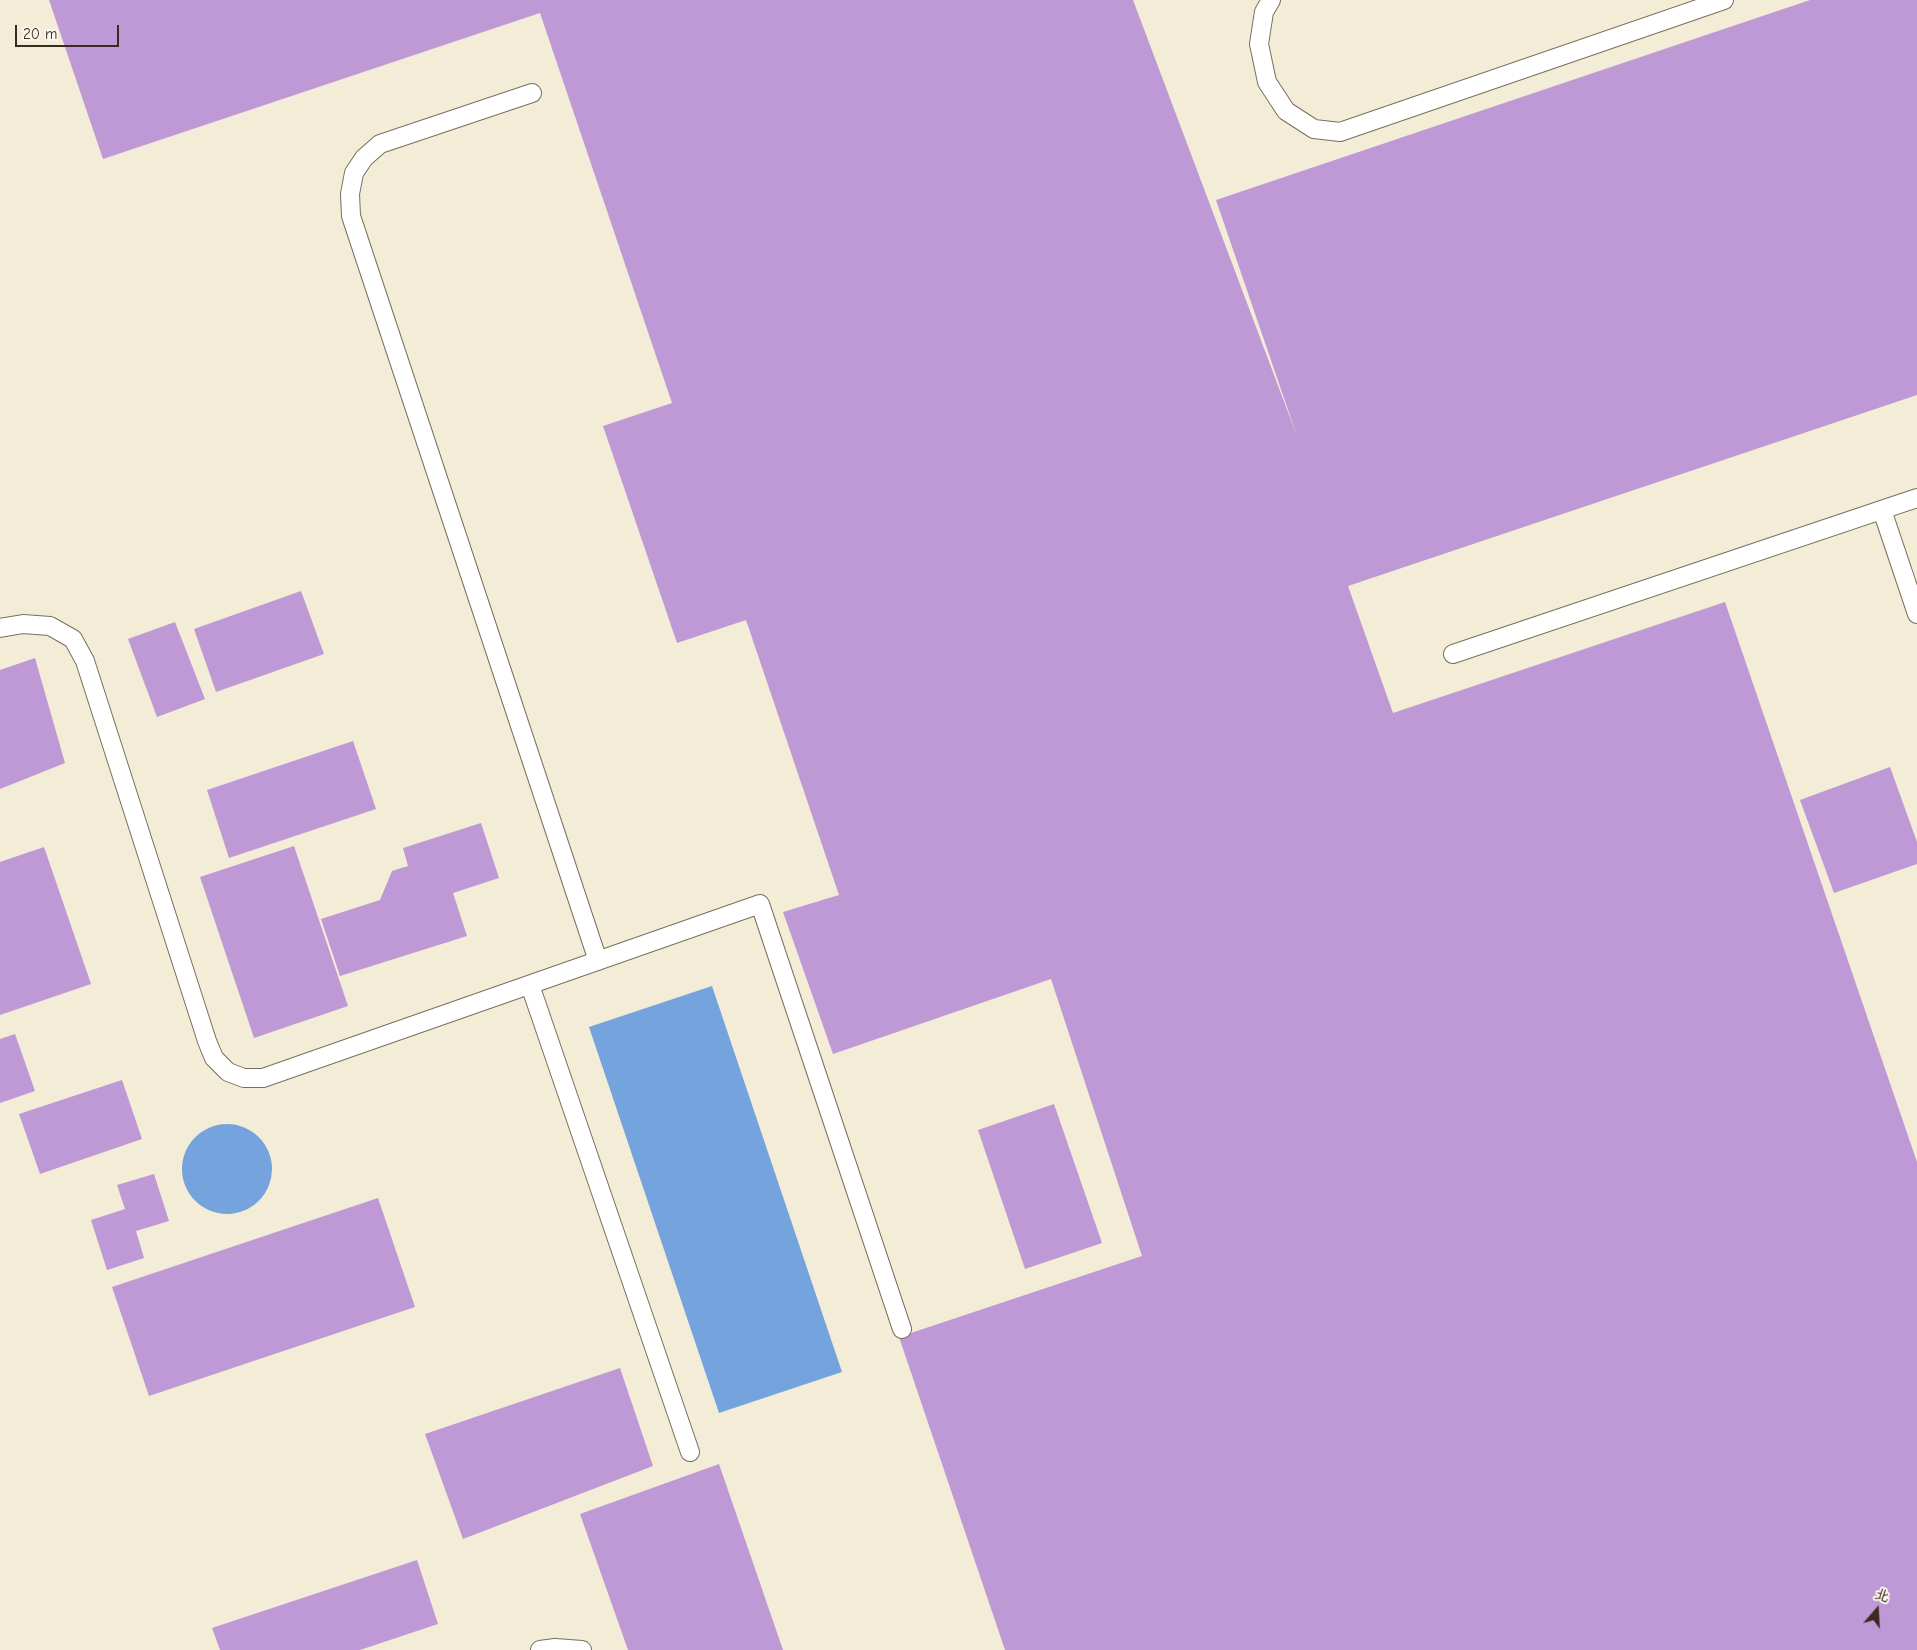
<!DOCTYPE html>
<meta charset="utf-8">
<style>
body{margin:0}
#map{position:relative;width:1917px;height:1650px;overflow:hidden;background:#f3ecd6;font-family:"Comic Neue","LXGW WenKai TC",sans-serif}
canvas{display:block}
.north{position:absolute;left:1852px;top:1585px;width:50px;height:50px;-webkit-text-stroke:4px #fbf7ec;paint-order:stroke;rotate:19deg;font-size:14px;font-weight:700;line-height:20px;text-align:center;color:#3b2a1e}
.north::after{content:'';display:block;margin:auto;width:18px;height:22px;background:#3b2a1e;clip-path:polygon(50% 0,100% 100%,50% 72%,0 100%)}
.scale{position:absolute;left:15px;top:25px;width:104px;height:22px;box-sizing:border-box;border:2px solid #3b2a1e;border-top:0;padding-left:6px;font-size:15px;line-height:18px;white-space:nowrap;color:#3b2a1e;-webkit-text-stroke:4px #fbf7ec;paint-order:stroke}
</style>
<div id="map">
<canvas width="1917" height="1650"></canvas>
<div class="north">北</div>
<div class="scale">20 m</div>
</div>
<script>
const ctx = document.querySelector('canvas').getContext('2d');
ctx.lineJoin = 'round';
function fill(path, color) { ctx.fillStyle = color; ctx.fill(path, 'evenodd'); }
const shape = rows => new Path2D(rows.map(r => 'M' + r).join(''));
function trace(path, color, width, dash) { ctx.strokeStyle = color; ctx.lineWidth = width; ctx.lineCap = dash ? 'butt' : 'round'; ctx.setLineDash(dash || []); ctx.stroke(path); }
fill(shape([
 [712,986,842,1372,719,1413,589,1027],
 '182 1169a45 45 0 1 1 90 0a45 45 0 1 1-90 0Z'
]), '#75a3de');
fill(shape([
 [49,0,1133,0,1297,436,1216,200,1810,0,1917,0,1917,395,1348,586,1393,713,1725,602,1917,1162,1917,1650,1005,1650,899,1337,1142,1256,1051,979,833,1054,783,912,839,895,746,620,677,643,603,426,672,403,540,13,103,159],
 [301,591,324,654,216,692,194,629],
 [175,622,205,699,157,717,128,639],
 [35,658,65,763,0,789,0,670],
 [353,741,376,809,229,858,207,790],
 [1890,767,1917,842,1917,864,1834,893,1800,800],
 [481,823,499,878,453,893,467,936,340,976,321,919,380,900,392,871,408,866,403,848],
 [294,846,348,1006,254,1038,200,877],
 [44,847,91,984,0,1015,0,862],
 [15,1034,35,1091,0,1103,0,1039],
 [122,1080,142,1139,40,1174,19,1114],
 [1054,1104,1102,1243,1025,1269,978,1130],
 [154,1174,169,1221,136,1231,144,1258,107,1270,91,1220,125,1209,117,1185],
 [378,1198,415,1307,149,1396,112,1287],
 [620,1368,653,1466,463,1539,425,1434],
 [719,1464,783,1650,628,1650,580,1514],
 [417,1560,438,1624,360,1650,220,1650,212,1628]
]), '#bf98d6');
const lane = shape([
 [1271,0,1264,12,1259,44,1267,82,1286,111,1314,129,1340,132,1724,0],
 [532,93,380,144,364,158,354,173,350,194,351,216,598,961],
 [1882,510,1917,614],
 [0,628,23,624,50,626,73,639,85,661,207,1041,214,1058,228,1072,244,1078,263,1078,760,904,902,1329],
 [1453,654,1917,498],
 [530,985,690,1452],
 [540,1650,555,1648,582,1650]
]);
trace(lane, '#7b6e5e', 20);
trace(lane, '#fff', 18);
</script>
